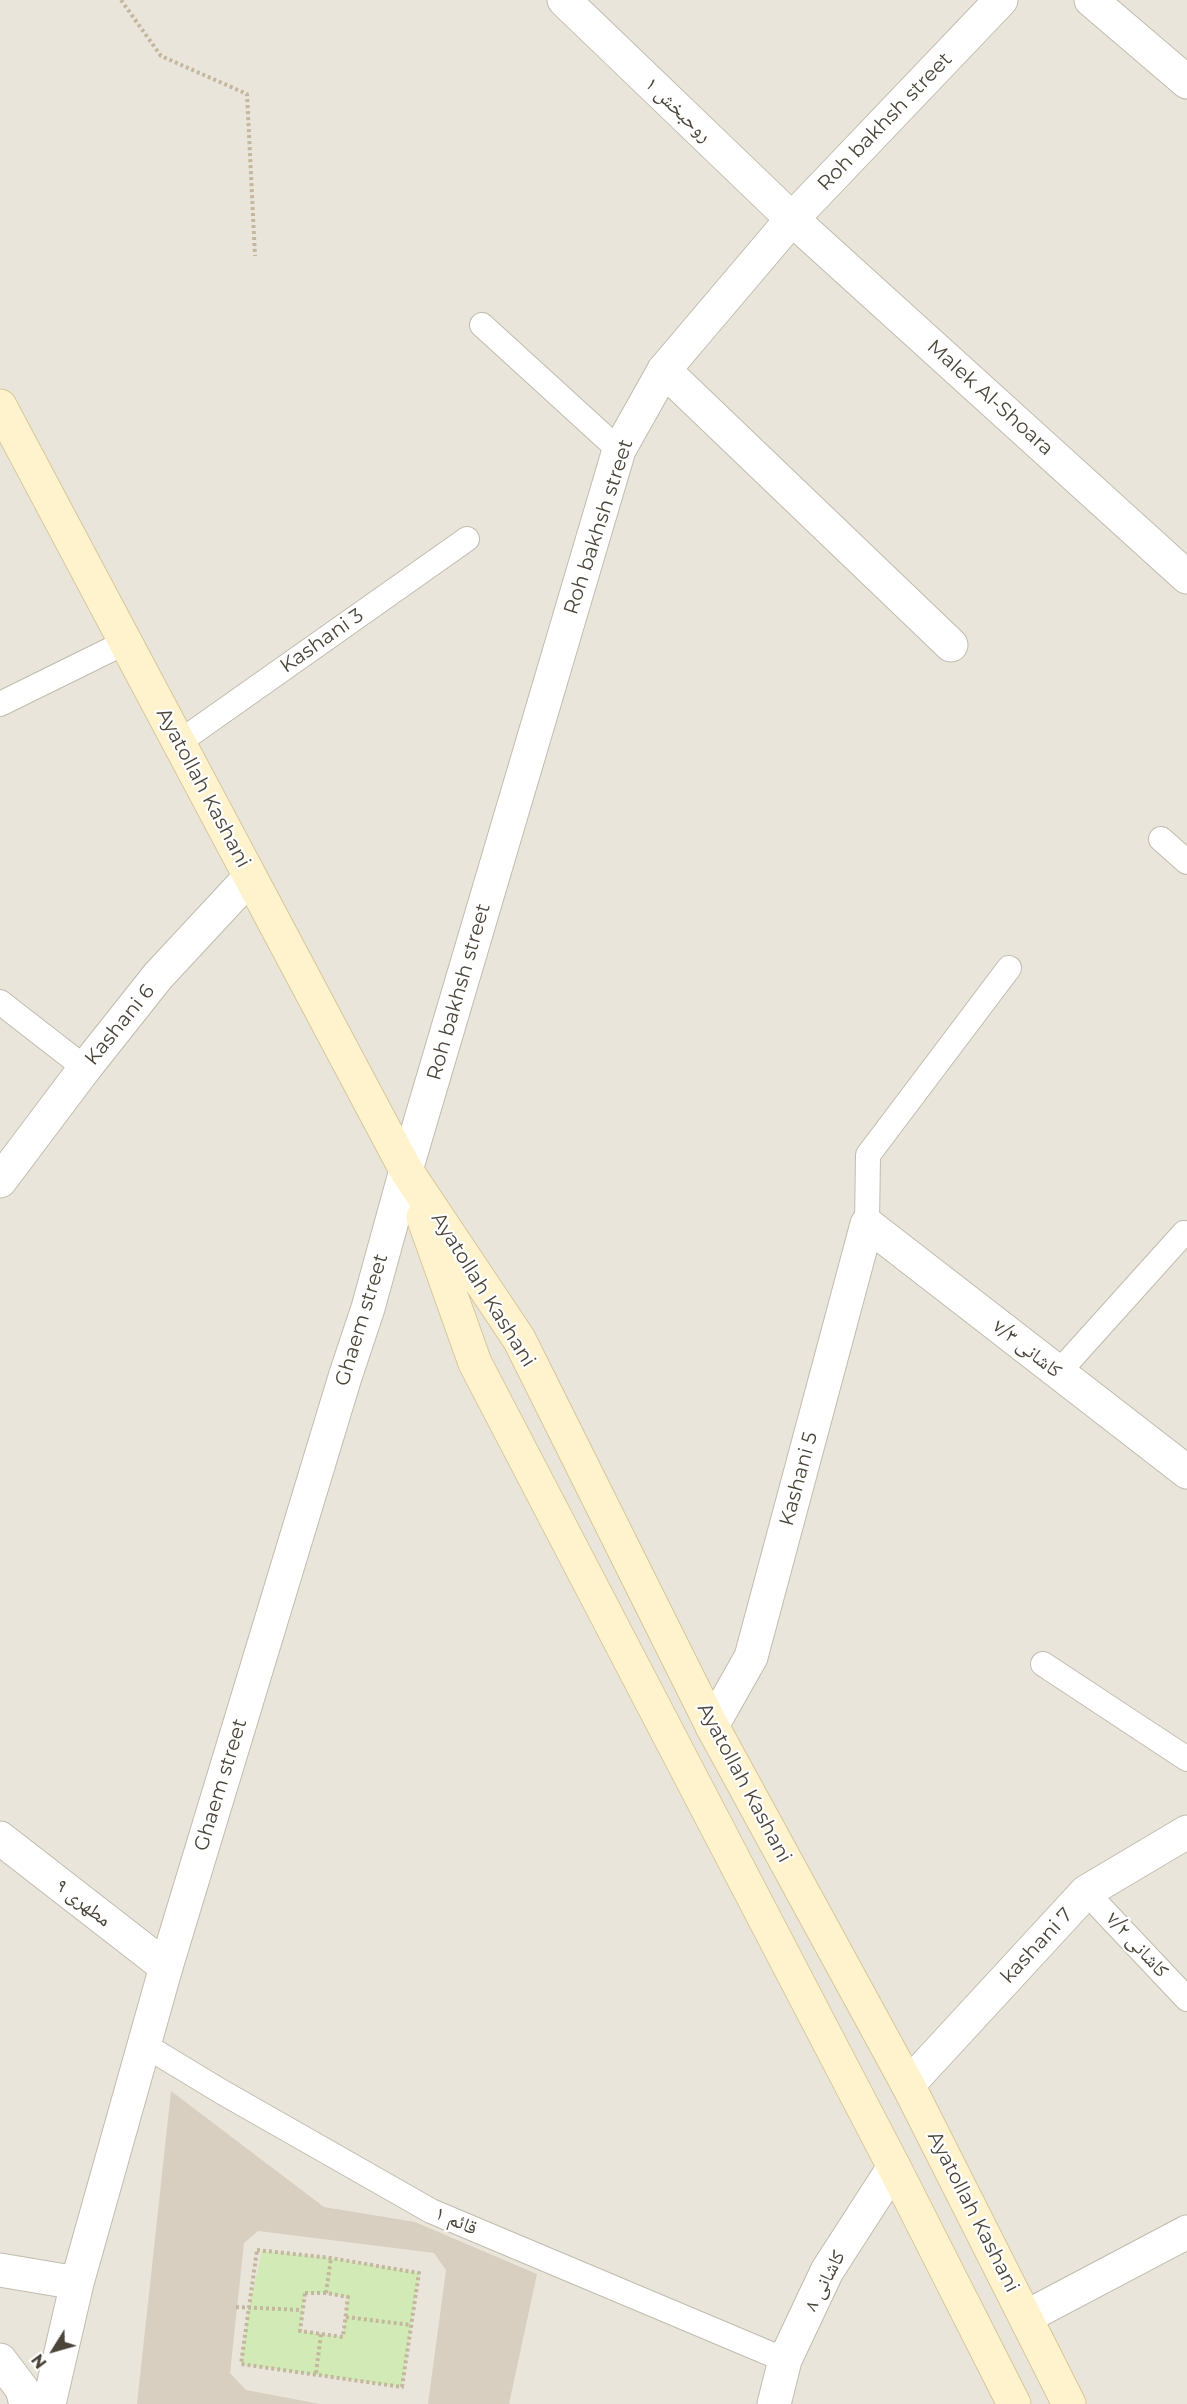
<!DOCTYPE html>
<meta charset="utf-8">
<style>
body{margin:0}
#map{position:relative;width:1187px;height:2404px;overflow:hidden;background:#f6f3ec;font-family:Montserrat,sans-serif}
canvas{display:block}
.north{position:absolute;left:24px;top:2320px;width:60px;height:60px;-webkit-text-stroke:4px #fff;paint-order:stroke;rotate:233deg;font-size:16px;font-weight:700;line-height:24px;text-align:center;color:#4b4439}
.north::after{content:'';display:block;margin:auto;width:21px;height:27px;background:#4b4439;clip-path:polygon(50% 0,100% 100%,50% 72%,0 100%)}
</style>
<div id="map">
<canvas width="1187" height="2404"></canvas>
<div class="north">N</div>
</div>
<script>
const ctx = document.querySelector('canvas').getContext('2d');
ctx.lineJoin = 'round';
function fill(path, color) { ctx.fillStyle = color; ctx.fill(path, 'evenodd'); }
const shape = rows => new Path2D(rows.map(r => 'M' + r).join(''));
function trace(path, color, width, dash) { ctx.strokeStyle = color; ctx.lineWidth = width; ctx.lineCap = dash ? 'butt' : 'round'; ctx.setLineDash(dash || []); ctx.stroke(path); }
function write(font, color, halo, rows, align = 'center') {
  ctx.font = font + ' Montserrat,"Noto Naskh Arabic",sans-serif'; ctx.lineWidth = 4.5; ctx.setLineDash([]); ctx.textBaseline = 'middle'; ctx.strokeStyle = halo; ctx.fillStyle = color; for (const [text, x, y, turn = 0] of rows) {
    ctx.save(); ctx.translate(x, y); ctx.rotate((+turn || 0) * Math.PI / 180); ctx.textAlign = isNaN(turn) ? turn : align; if (halo) ctx.strokeText(text, 0, 0); ctx.fillText(text, 0, 0); ctx.restore();
  }
}
fill(shape([
 [0,0,1187,0,1187,2404,0,2404]
]), '#eae5da');
fill(shape([
 [262,2251,331,2258,419,2273,402,2387,241,2364,249,2308],
 [305,2293,326,2293,348,2297,343,2337,300,2331]
]), '#d2eab5');
fill(shape([
 [171,2091,324,2207,415,2222,537,2274,509,2404,428,2404,446,2270,434,2253,258,2231,244,2243,230,2373,246,2390,320,2404,137,2404]
]), '#d8cfc1');
const service = shape([
 [482,325,619,450],
 [0,704,126,642],
 [178,743,467,539],
 [1161,839,1187,862],
 [0,1002,85,1068],
 [867,1224,868,1155,1009,968],
 [1058,1373,1184,1233,1187,1236],
 [1043,1664,1187,1759],
 [1086,1892,1187,1999],
 [146,2046,222,2092,431,2211,785,2360]
]);
const minor = shape([
 [564,0,792,219,1187,577],
 [1091,0,1187,82],
 [664,370,951,645],
 [0,1181,85,1068,158,976,250,877],
 [712,1726,751,1657,867,1224,1187,1472],
 [0,1838,166,1967],
 [908,2085,1086,1892,1187,1832],
 [774,2404,785,2360,827,2271,894,2167]
]);
const tertiary = shape([
 [0,2270,77,2283],
 [1026,2317,1187,2232],
 [0,2360,22,2389,26,2404],
 [49,2404,77,2283,166,1967,345,1377,368,1308,406,1170,619,450,664,370,792,219,1001,0]
]);
const secondary = shape([
 [0,406,406,1170,519,1339,712,1726,908,2085,1069,2404],
 [423,1217,475,1363,894,2167,1014,2404]
]);
trace(service, '#c2bbae', 26);
trace(minor, '#c2bbae', 35);
trace(tertiary, '#c2bbae', 35);
trace(secondary, '#d6c79b', 35);
trace(shape([
 [121,0,161,56,247,94,255,256],
 [257,2250,331,2258,419,2273,402,2387,241,2364,257,2250],
 [305,2293,326,2293,348,2297,343,2337,300,2331,305,2293],
 [326,2293,331,2258],
 [236,2307,301,2310],
 [346,2317,411,2325],
 [316,2373,321,2334]
]), '#c4b79f', 4, [3, 3]);
trace(service, '#fff', 24);
trace(minor, '#fff', 33);
trace(tertiary, '#fff', 33);
trace(secondary, '#fff3cd', 33);
write('20px', '#4b4439', '#fff', [
 ["روحبخش ۱",678,110,44],
 ["Roh bakhsh street",885,122,-46],
 ["Malek Al-Shoara",990,398,42],
 ["Roh bakhsh street",599,527,-72],
 ["Kashani 3",322,641,-35],
 ["Ayatollah Kashani",203,788,62],
 ["Roh bakhsh street",459,992,-74],
 ["Kashani 6",120,1025,-51],
 ["Ayatollah Kashani",483,1290,58],
 ["Ghaem street",362,1320,-73],
 ["کاشانی ۷/۳",1027,1349,38],
 ["Kashani 5",799,1479,-75],
 ["Ayatollah Kashani",744,1783,62],
 ["Ghaem street",221,1785,-73],
 ["مطهری ۹",83,1903,38],
 ["کاشانی ۷/۲",1137,1945,47],
 ["kashani 7",1037,1946,-47],
 ["Ayatollah Kashani",973,2212,63],
 ["قائم ۱",456,2221,23],
 ["کاشانی ۸",825,2281,-62]
]);
</script>
